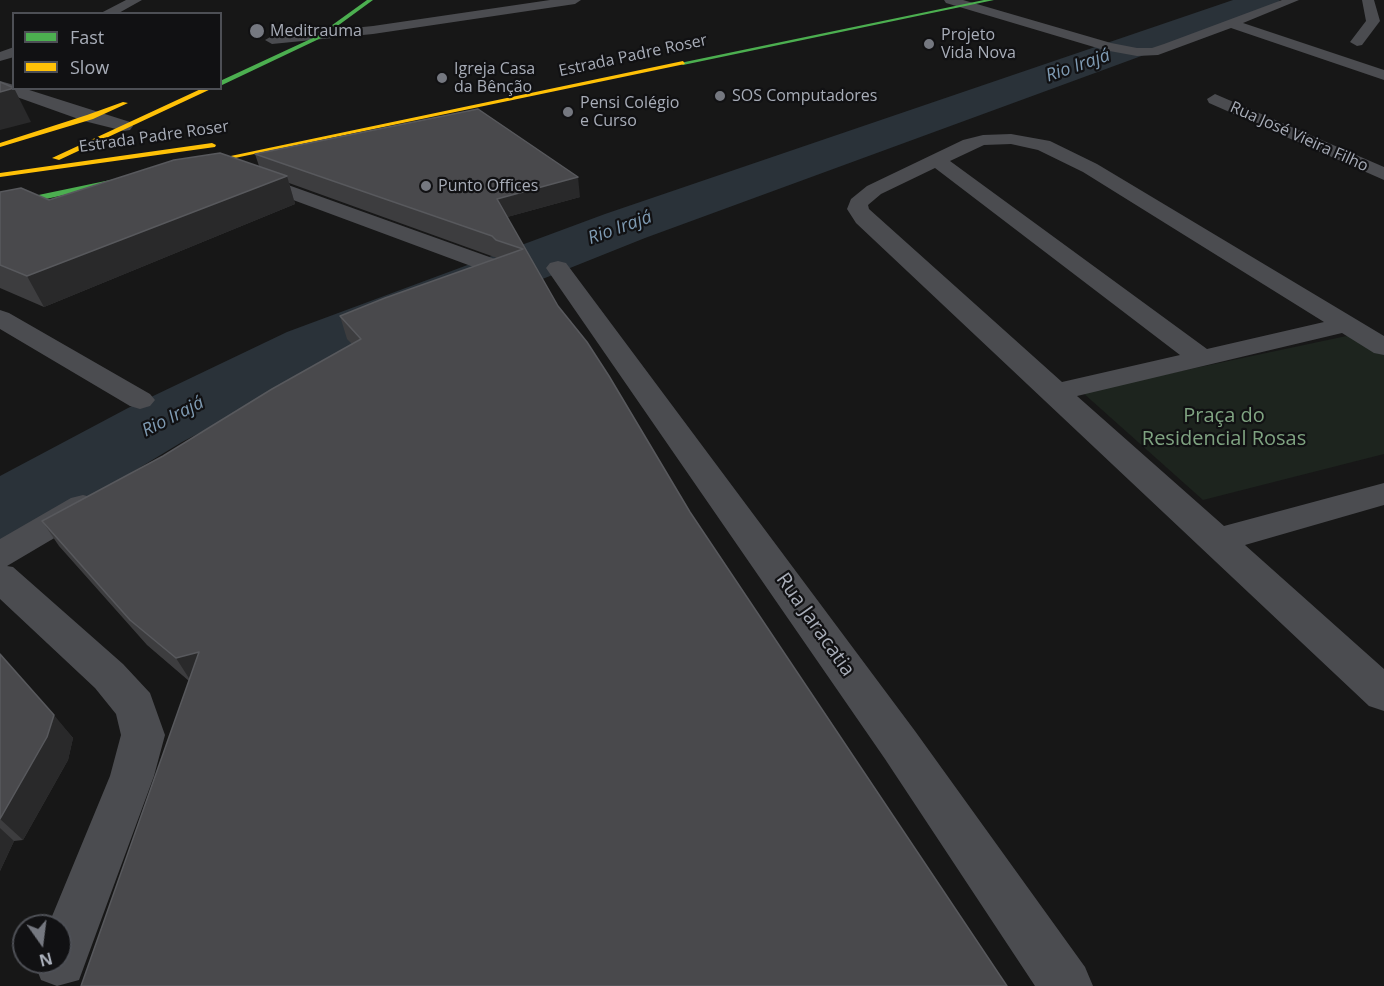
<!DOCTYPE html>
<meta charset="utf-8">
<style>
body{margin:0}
#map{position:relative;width:1384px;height:986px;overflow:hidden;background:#171717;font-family:"Open Sans",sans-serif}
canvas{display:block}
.legend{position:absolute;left:12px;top:12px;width:210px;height:78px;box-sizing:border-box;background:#111113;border:2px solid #4d4f55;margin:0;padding:8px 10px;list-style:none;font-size:18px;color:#a8adb8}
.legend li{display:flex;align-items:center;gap:12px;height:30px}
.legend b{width:30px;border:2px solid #4d4f55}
.north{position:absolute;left:12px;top:914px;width:60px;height:60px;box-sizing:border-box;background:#111113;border:2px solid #4d4f55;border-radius:50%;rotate:166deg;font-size:16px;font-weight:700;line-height:24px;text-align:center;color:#a8adb8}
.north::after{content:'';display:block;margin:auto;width:21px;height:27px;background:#757880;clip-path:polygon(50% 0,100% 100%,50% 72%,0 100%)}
</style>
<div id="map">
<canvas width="1384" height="986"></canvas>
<ul class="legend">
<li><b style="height:8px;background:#4caf50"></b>Fast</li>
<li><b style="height:8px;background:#ffc107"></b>Slow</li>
</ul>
<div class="north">N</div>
</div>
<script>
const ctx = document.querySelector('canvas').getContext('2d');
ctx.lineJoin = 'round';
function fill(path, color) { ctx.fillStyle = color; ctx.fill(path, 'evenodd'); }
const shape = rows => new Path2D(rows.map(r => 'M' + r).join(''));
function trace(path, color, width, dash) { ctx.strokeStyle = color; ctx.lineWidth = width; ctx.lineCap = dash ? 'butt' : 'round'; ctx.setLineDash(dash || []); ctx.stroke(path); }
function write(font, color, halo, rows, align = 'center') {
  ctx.font = font + ' "Open Sans",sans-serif'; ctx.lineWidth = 4.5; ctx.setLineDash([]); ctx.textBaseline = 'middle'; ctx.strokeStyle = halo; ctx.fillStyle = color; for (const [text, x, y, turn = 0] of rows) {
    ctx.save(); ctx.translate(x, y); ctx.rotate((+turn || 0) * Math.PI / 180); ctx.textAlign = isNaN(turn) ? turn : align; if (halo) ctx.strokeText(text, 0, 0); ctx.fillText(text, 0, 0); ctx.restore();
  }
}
fill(shape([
 [1356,334,1384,351,1384,454,1203,500,1082,392]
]), '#1d241e');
fill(shape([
 [1233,0,1280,0,1275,7,645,238,335,362,182,442,30,534,0,543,0,476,128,408,287,332,605,214,1233,0]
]), '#2a3239');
fill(shape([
 [126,0,142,0,117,14,99,14,126,0],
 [550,0,581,0,575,4,373,34,272,44,265,40,272,36,373,26,550,0],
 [944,0,963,0,1111,43,1137,48,1152,48,1164,44,1282,0,1299,0,1243,23,1384,70,1384,80,1231,28,1158,55,1137,56,1104,50,946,3,944,0],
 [1362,0,1374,0,1380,21,1362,45,1357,46,1350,42,1366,21,1362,0],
 [14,47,14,57,0,61,0,52,14,47],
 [0,81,14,85,14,88,23,88,130,122,133,126,130,130,124,131,84,121,0,91,0,81],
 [1215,94,1384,167,1384,180,1209,103,1207,99,1215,94],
 [1011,134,1050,141,1097,164,1384,336,1384,355,1374,353,1342,333,1077,396,1224,526,1384,483,1384,505,1245,545,1384,669,1384,711,1369,706,856,223,847,209,851,199,867,186,963,140,983,135,1011,134],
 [1011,144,1038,150,1083,172,1324,322,1207,349,950,161,984,145,1011,144],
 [935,168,1180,355,1062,382,869,209,868,205,881,194,935,168],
 [249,171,495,259,499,264,495,269,487,271,479,269,242,181,239,177,242,173,249,171],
 [558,261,566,263,915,731,1085,967,1093,986,1035,986,885,759,546,268,550,263,558,261],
 [0,310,9,313,150,394,155,400,150,406,140,409,130,406,0,329,0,310],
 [83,495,95,498,100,506,95,514,7,566,13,567,123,664,150,693,165,735,154,776,79,980,57,986,41,980,34,962,60,962,60,926,48,926,110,776,121,735,116,714,95,688,0,599,0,539,71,498,83,495]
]), '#4b4c50');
fill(shape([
 [367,0,373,0,321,38,220,86,220,81,317,36,367,0],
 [984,0,994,0,683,65,680,63,984,0],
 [139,174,143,176,142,178,0,209,0,203,139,174]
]), '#4caf50');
fill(shape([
 [683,61,685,64,187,168,183,166,683,61],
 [203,88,213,88,59,160,52,158,203,88],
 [123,102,128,103,93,119,0,147,0,143,87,115,123,102],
 [212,143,216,145,215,147,0,177,0,173,212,143]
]), '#ffc107');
fill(shape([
 [255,154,580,197,507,217,558,306,189,681,147,645,59,546,42,521,163,456,352,344,347,339,340,316,497,258,289,183,295,204,44,307,0,288,0,192,49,200,259,166],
 [0,654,73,738,68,760,23,840,14,841,0,871]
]), '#3d3d3f');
fill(shape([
 [14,88,31,122,0,130,0,92],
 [287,176,295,204,44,307,27,276],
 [578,177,580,197,500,219,497,199],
 [199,652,192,683,176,658],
 [54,715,73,738,68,760,23,840,0,819],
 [0,828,14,841,0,871]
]), '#29292a');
const building = shape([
 [0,82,14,88,0,92,0,82],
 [478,109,578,177,497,199,558,306,587,342,609,376,690,512,1007,986,81,986,199,652,176,658,130,620,42,521,163,456,272,389,361,339,340,316,385,298,523,249,496,240,492,236,255,154,478,109],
 [220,153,287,176,27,276,0,265,0,192,21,188,49,200,174,160,220,153],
 [0,654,54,715,47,737,0,819,0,654]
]);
fill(building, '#49494c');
trace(building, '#58595d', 1.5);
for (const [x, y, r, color] of [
 [257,31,8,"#757880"],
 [929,44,6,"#757880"],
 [442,78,6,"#757880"],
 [720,96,6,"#757880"],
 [568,112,6,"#757880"],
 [426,186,6,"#757880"]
]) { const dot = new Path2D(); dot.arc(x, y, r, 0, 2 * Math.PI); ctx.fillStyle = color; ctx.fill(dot); trace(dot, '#111113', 2); }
write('16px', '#a8adb8', '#111113', [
 ["Meditrauma",270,31],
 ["Projeto",941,35],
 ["Vida Nova",941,53],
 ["Igreja Casa",454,69],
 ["da Bênção",454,87],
 ["SOS Computadores",732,96],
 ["Pensi Colégio",580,103],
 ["e Curso",580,121],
 ["Punto Offices",438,186]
], 'left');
write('16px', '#a8adb8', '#111113', [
 ["Estrada Padre Roser",633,56,-12],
 ["Estrada Padre Roser",154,137,-8],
 ["Rua José Vieira Filho",1299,137,24]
]);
write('italic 18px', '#7f9bb3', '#111113', [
 ["Rio Irajá",1078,66,-19],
 ["Rio Irajá",620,228,-20],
 ["Rio Irajá",173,417,-27]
]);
write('20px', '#7fa381', '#111113', [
 ["Praça do",1224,416],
 ["Residencial Rosas",1224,439]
]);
write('20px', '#a8adb8', '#111113', [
 ["Rua Jaracatia",815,625,55]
]);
</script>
